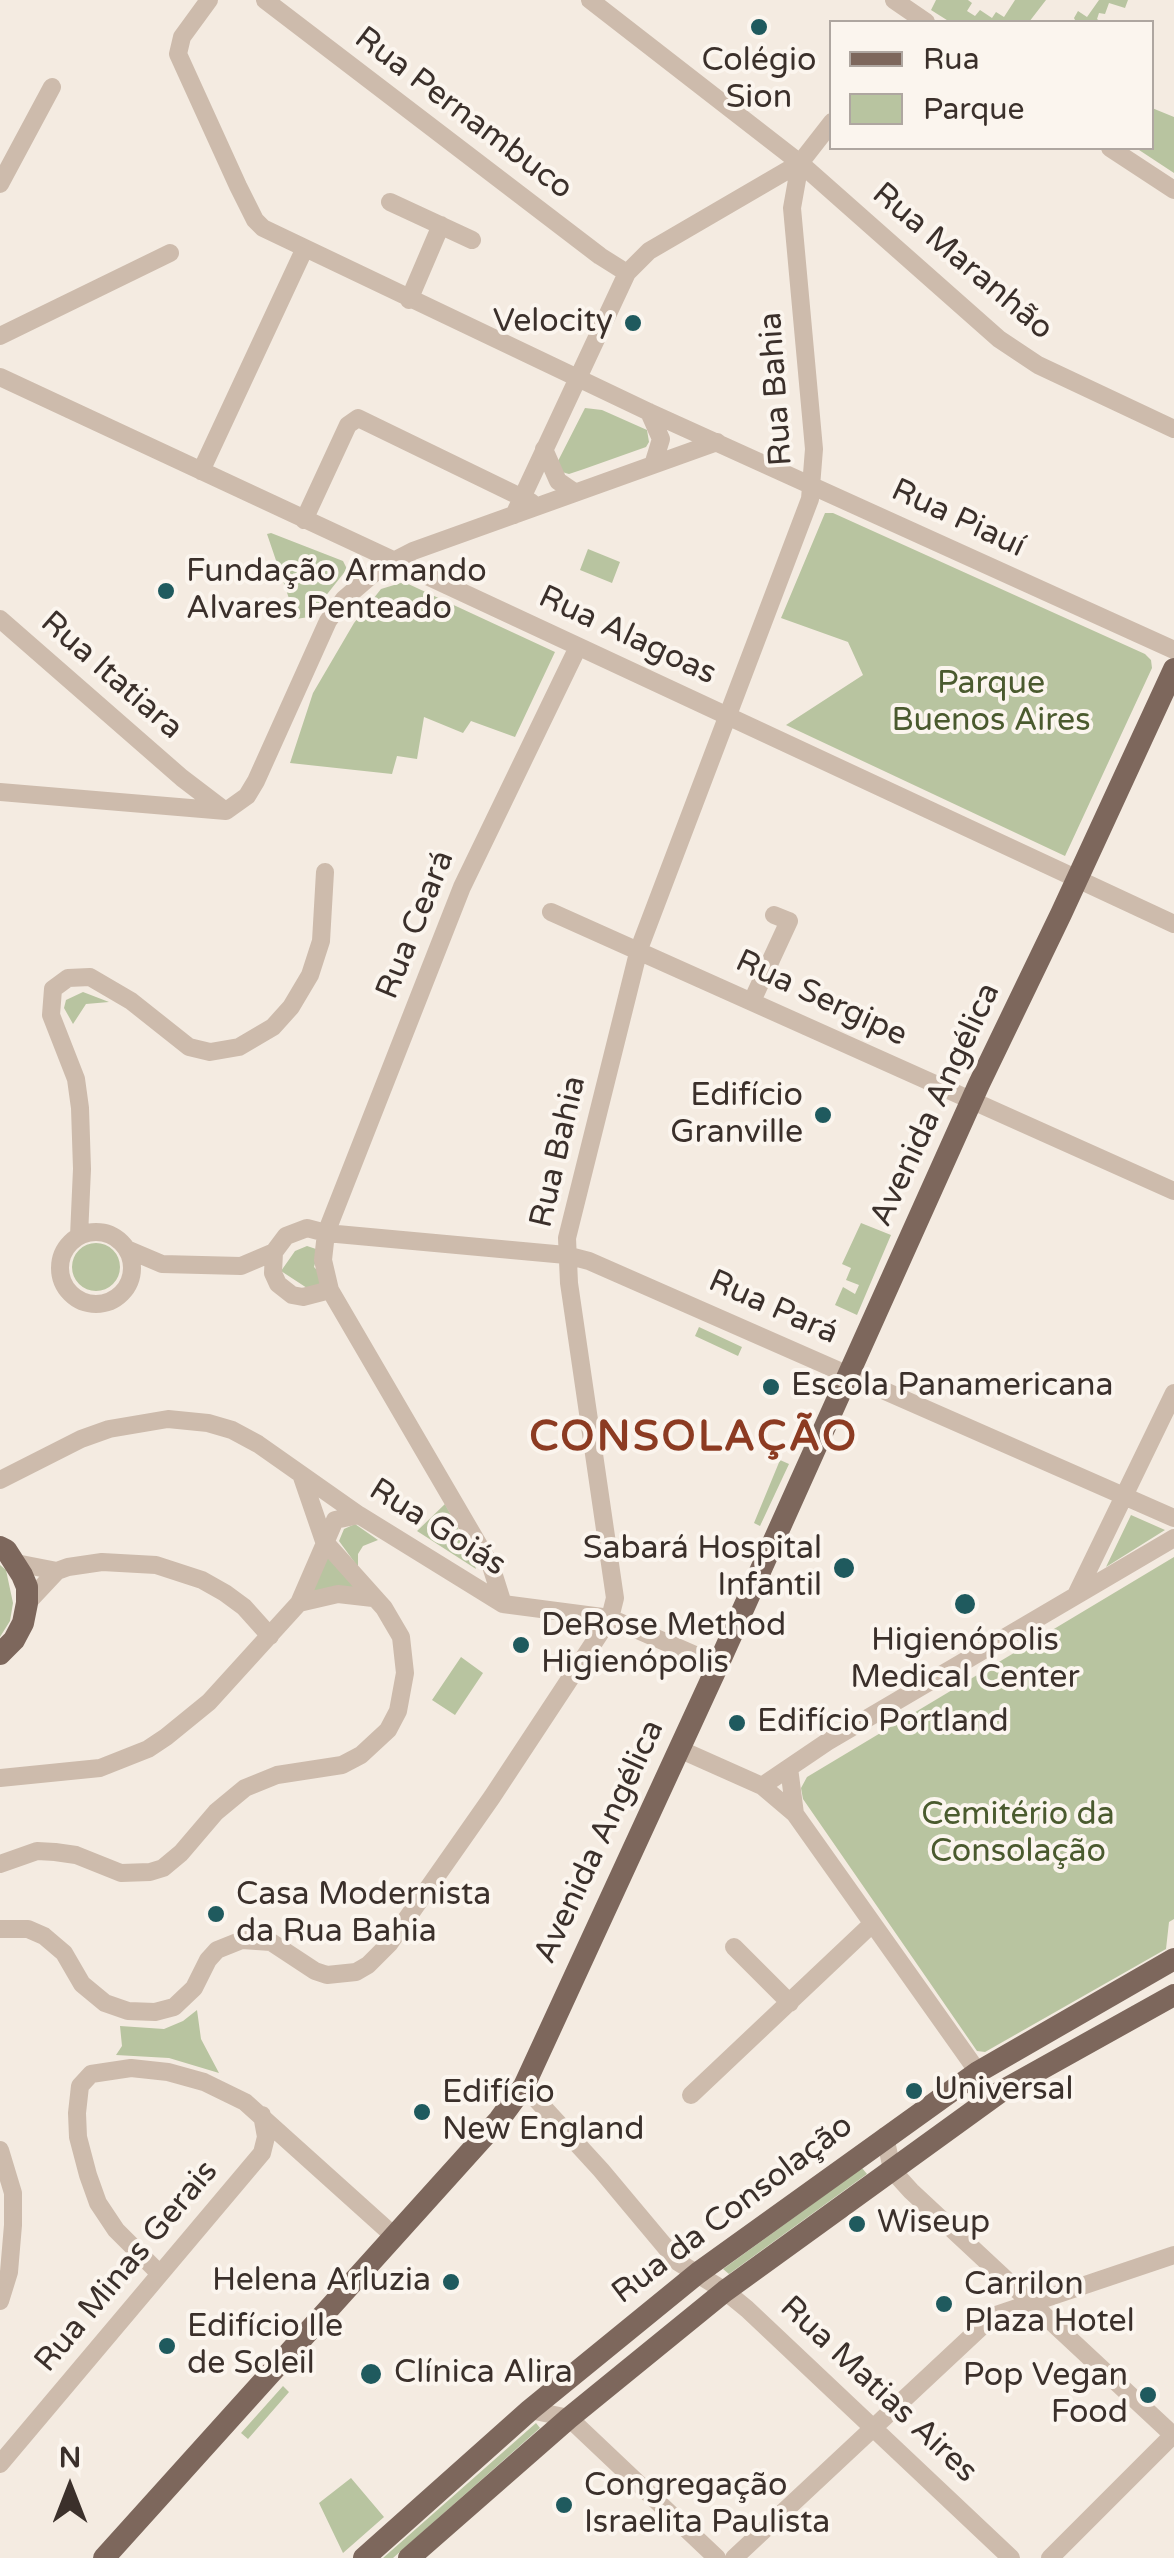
<!DOCTYPE html>
<meta charset="utf-8">
<style>
body{margin:0}
#map{position:relative;width:1174px;height:2558px;overflow:hidden;background:#f4ebe1;font-family:"Varela Round",sans-serif}
canvas{display:block}
.legend{position:absolute;left:829px;top:20px;width:325px;height:130px;box-sizing:border-box;background:#fbf5ee;border:2px solid #aea6a0;margin:0;padding:12px 18px;list-style:none;font-size:30px;color:#3b302b}
.legend li{display:flex;align-items:center;gap:20px;height:50px}
.legend b{width:50px;border:2px solid #aea6a0}
.north{position:absolute;left:20px;top:2438px;width:100px;height:100px;-webkit-text-stroke:8px #fbf5ee;paint-order:stroke;rotate:0deg;font-size:28px;font-weight:700;line-height:40px;text-align:center;color:#3b302b}
.north::after{content:'';display:block;margin:auto;width:35px;height:45px;background:#3b302b;clip-path:polygon(50% 0,100% 100%,50% 72%,0 100%)}
</style>
<div id="map">
<canvas width="1174" height="2558"></canvas>
<ul class="legend">
<li><b style="height:12px;background:#7d675c"></b>Rua</li>
<li><b style="height:28px;background:#b8c4a0"></b>Parque</li>
</ul>
<div class="north">N</div>
</div>
<script>
const ctx = document.querySelector('canvas').getContext('2d');
ctx.lineJoin = 'round';
function fill(path, color) { ctx.fillStyle = color; ctx.fill(path, 'evenodd'); }
const shape = rows => new Path2D(rows.map(r => 'M' + r).join(''));
function trace(path, color, width, dash) { ctx.strokeStyle = color; ctx.lineWidth = width; ctx.lineCap = dash ? 'butt' : 'round'; ctx.setLineDash(dash || []); ctx.stroke(path); }
function write(font, color, halo, rows, align = 'center') {
  ctx.font = font + ' "Varela Round",sans-serif'; ctx.lineWidth = 8; ctx.setLineDash([]); ctx.textBaseline = 'middle'; ctx.strokeStyle = halo; ctx.fillStyle = color; for (const [text, x, y, turn = 0] of rows) {
    ctx.save(); ctx.translate(x, y); ctx.rotate((+turn || 0) * Math.PI / 180); ctx.textAlign = isNaN(turn) ? turn : align; if (halo) ctx.strokeText(text, 0, 0); ctx.fillText(text, 0, 0); ctx.restore();
  }
}
fill(shape([
 [936,0,968,0,972,3,967,11,975,16,980,10,992,18,996,12,1004,17,1015,0,1046,0,1029,22,950,22,931,10],
 [1099,0,1128,0,1125,8,1109,3,1105,14,1099,13,1097,19,1101,22,1076,22,1074,18,1078,11,1087,17],
 [1152,108,1174,117,1174,173,1136,148,1152,148],
 [585,408,602,410,647,430,649,442,646,447,584,469,569,474,562,472,558,461],
 [825,513,833,513,1145,654,1151,660,1152,668,1065,856,786,725,863,675,848,642,781,618],
 [271,533,343,561,347,569,309,617,296,619,267,534],
 [588,549,620,562,612,583,580,570],
 [404,582,555,652,515,737,471,721,463,733,424,717,417,759,397,756,392,774,290,763,313,693,354,623,381,589],
 [83,992,109,1002,86,1004,73,1024,64,1008,66,1000],
 [861,1223,891,1235,857,1315,835,1305,843,1287,855,1294,859,1285,846,1280,851,1268,842,1264],
 '72 1267a24 24 0 1 1 48 0a24 24 0 1 1-48 0Z',
 [307,1246,319,1250,314,1267,319,1272,320,1285,307,1288,281,1271,295,1251],
 [699,1327,742,1347,738,1356,695,1336],
 [780,1460,789,1464,760,1526,754,1523],
 [445,1504,470,1550,476,1569,417,1531],
 [1131,1515,1165,1530,1106,1567],
 [355,1524,378,1540,363,1546,358,1554,358,1567,339,1541,344,1529],
 [326,1555,354,1585,354,1587,313,1591],
 [1174,1557,1174,1919,1169,1922,1166,1949,985,2052,977,2051,803,1799,801,1788,807,1777],
 [0,1565,6,1570,13,1603,10,1621,0,1637],
 [461,1657,483,1673,455,1715,432,1700],
 [197,2010,201,2039,219,2073,169,2058,116,2055,122,2046,120,2026,164,2029,183,2021],
 [862,2168,867,2174,729,2274,723,2269],
 [283,2386,289,2392,248,2439,241,2433],
 [536,2423,540,2428,393,2558,383,2558],
 [351,2478,384,2517,343,2553,319,2503]
]), '#b8c4a0');
trace(shape([
 [209,0,182,37,178,54,238,186,255,220,263,228,649,412,1174,650],
 [265,0,600,256,627,273],
 [590,0,800,163,999,339,1038,365,1174,429],
 [894,0,926,22],
 [1110,148,1174,190],
 [0,184,52,87],
 [390,202,472,240],
 [409,300,441,225],
 [0,336,170,253],
 [0,377,1174,924],
 [649,412,661,439,653,465],
 [544,449,558,481,574,492],
 [201,471,304,250],
 [514,515,627,273,649,251,800,163,832,122],
 [304,520,348,425,358,418,531,502],
 [0,619,182,778,224,810],
 [578,647,462,887,326,1233,566,1255,589,1261,1174,1518],
 [0,792,226,811,247,796,256,781,328,621,344,599,380,568,413,551,717,442],
 [551,912,1174,1191],
 [752,1001,789,921,774,915],
 '60 1268a36 36 0 1 1 72 0a36 36 0 1 1-72 0Z',
 [79,1236,82,1169,80,1108,76,1079,51,1015,53,989,68,978,90,977,131,1001,189,1047,210,1052,239,1047,273,1027,291,1007,310,975,321,941,325,872],
 [129,1250,162,1264,241,1266,274,1252],
 [330,1290,303,1297,292,1295,278,1284,273,1273,274,1252,286,1236,307,1228,326,1233,323,1260,330,1290,491,1566,503,1604],
 [0,1480,81,1439,109,1429,168,1419,208,1423,232,1430,258,1444,359,1515,503,1604,610,1618,718,1665],
 [16,1563,57,1571],
 [1076,1595,1174,1393],
 [27,1603,57,1571,68,1567,102,1562,156,1565,202,1580,225,1593,244,1607,270,1636],
 [299,1603,338,1594,373,1598],
 [679,1749,762,1786,795,1814,789,1768],
 [0,1778,100,1768,148,1749,166,1737,209,1702,299,1603,335,1520,359,1515],
 [762,1786,827,1742,1174,1538],
 [795,1814,978,2072],
 [0,1864,37,1851,55,1852,76,1855,121,1873,150,1872,163,1868,181,1853,216,1812,245,1788,277,1775,342,1765,361,1755,388,1730,398,1711,405,1673,401,1637,384,1608,324,1541,302,1477],
 [0,1929,28,1929,44,1936,64,1953,82,1984,105,2003,128,2011,155,2012,174,2007,194,1988,208,1960,217,1950,242,1940,271,1942,315,1971,327,1975,356,1972,368,1965,389,1944,492,1797,610,1618,615,1598,569,1283,567,1238,639,949,810,499,814,449,792,208,800,163],
 [734,1947,790,2003],
 [524,2086,601,2170,678,2262,725,2291,747,2309,1011,2558],
 [691,2095,872,1924],
 [885,2136,892,2170,911,2191,1174,2436],
 [0,2150,13,2193,13,2225,9,2272,0,2301],
 [160,2274,116,2230,98,2203,88,2175,78,2137,77,2113,80,2086,91,2074,131,2068,168,2072,204,2082,245,2102,394,2236],
 [530,2410,569,2418,717,2558],
 [0,2464,262,2153,266,2137,262,2115],
 [734,2558,993,2316,1174,2255],
 [1050,2558,1173,2435]
]), '#cdbbac', 18);
trace(shape([
 [0,1547,6,1550,22,1575,27,1587,27,1603,23,1623,14,1640,0,1654],
 [104,2558,499,2120,524,2086,718,1665,979,1084,1061,914,1174,669],
 [364,2558,530,2410,698,2273,978,2072,1174,1959],
 [409,2558,569,2418,725,2291,1000,2092,1174,1995]
]), '#7d675c', 22);
for (const [x, y, r, color] of [
 [759,27,10,"#1f5a5e"],
 [633,323,10,"#1f5a5e"],
 [166,591,10,"#1f5a5e"],
 [823,1115,10,"#1f5a5e"],
 [771,1387,10,"#1f5a5e"],
 [844,1568,12,"#1f5a5e"],
 [965,1604,12,"#1f5a5e"],
 [521,1645,10,"#1f5a5e"],
 [737,1723,10,"#1f5a5e"],
 [216,1914,10,"#1f5a5e"],
 [914,2091,10,"#1f5a5e"],
 [422,2112,10,"#1f5a5e"],
 [857,2224,10,"#1f5a5e"],
 [451,2282,10,"#1f5a5e"],
 [944,2304,10,"#1f5a5e"],
 [167,2346,10,"#1f5a5e"],
 [371,2374,12,"#1f5a5e"],
 [1148,2395,10,"#1f5a5e"],
 [564,2505,10,"#1f5a5e"]
]) { const dot = new Path2D(); dot.arc(x, y, r, 0, 2 * Math.PI); ctx.fillStyle = color; ctx.fill(dot); trace(dot, '#fbf5ee', 4); }
write('32px', '#3b302b', '#fbf5ee', [
 ["Colégio",759,62,"center"],
 ["Sion",759,99,"center"],
 ["Velocity",613,323,"right"],
 ["Fundação Armando",186,573],
 ["Alvares Penteado",186,610],
 ["Edifício",803,1097,"right"],
 ["Granville",803,1134,"right"],
 ["Escola Panamericana",791,1387],
 ["Sabará Hospital",822,1550,"right"],
 ["Infantil",822,1587,"right"],
 ["DeRose Method",541,1627],
 ["Higienópolis",541,1664],
 ["Higienópolis",965,1642,"center"],
 ["Medical Center",965,1679,"center"],
 ["Edifício Portland",757,1723],
 ["Casa Modernista",236,1896],
 ["da Rua Bahia",236,1933],
 ["Universal",934,2091],
 ["Edifício",442,2094],
 ["New England",442,2131],
 ["Wiseup",877,2224],
 ["Helena Arluzia",431,2282,"right"],
 ["Carrilon",964,2286],
 ["Plaza Hotel",964,2323],
 ["Edifício Ile",187,2328],
 ["de Soleil",187,2365],
 ["Clínica Alira",394,2374],
 ["Pop Vegan",1128,2377,"right"],
 ["Food",1128,2414,"right"],
 ["Congregação",584,2487],
 ["Israelita Paulista",584,2524]
], 'left');
write('32px', '#3b302b', '#fbf5ee', [
 ["Rua Pernambuco",463,114,37],
 ["Rua Maranhão",962,262,40],
 ["Rua Bahia",777,389,-94],
 ["Rua Piauí",958,519,25],
 ["Rua Alagoas",627,636,25],
 ["Rua Itatiara",111,676,41],
 ["Rua Ceará",416,925,-68],
 ["Rua Sergipe",821,999,25],
 ["Avenida Angélica",936,1105,-65],
 ["Rua Bahia",559,1152,-77],
 ["Rua Pará",773,1308,24],
 ["Rua Goiás",437,1528,32],
 ["Avenida Angélica",600,1842,-65],
 ["Rua da Consolação",733,2210,-37],
 ["Rua Minas Gerais",127,2267,-50],
 ["Rua Matias Aires",878,2390,43]
]);
write('32px', '#4a5a2e', '#fbf5ee', [
 ["Parque",991,685],
 ["Buenos Aires",991,722],
 ["Cemitério da",1018,1816],
 ["Consolação",1018,1853]
]);
ctx.letterSpacing = '2.5px';
write('bold 42px', '#8c3b22', '#fbf5ee', [
 ["CONSOLAÇÃO",694,1439]
]);
ctx.letterSpacing = '0px';
</script>
